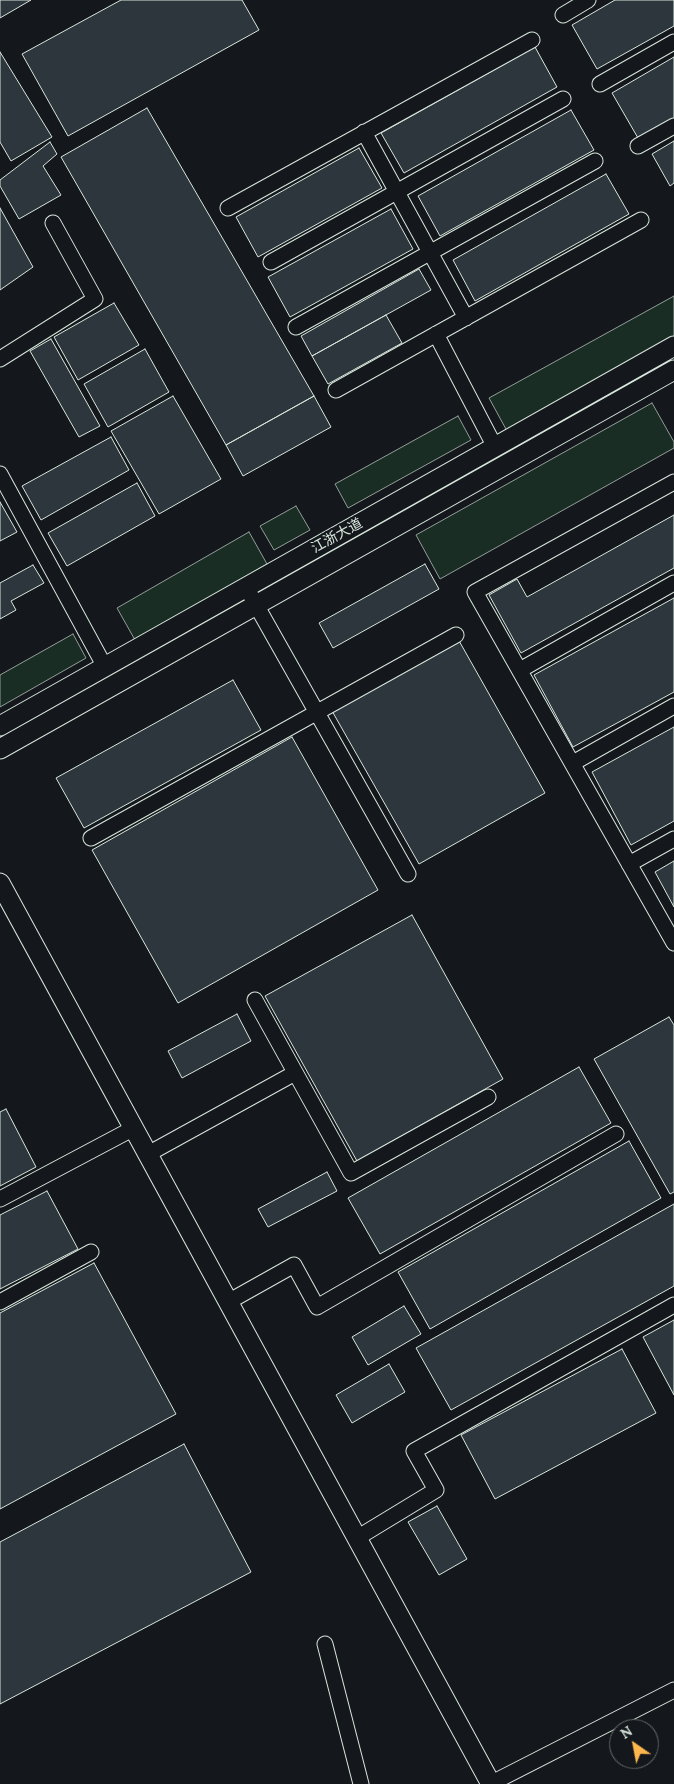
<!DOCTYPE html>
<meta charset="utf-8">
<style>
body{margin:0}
#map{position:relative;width:674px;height:1784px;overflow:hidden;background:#14181c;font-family:Lora,serif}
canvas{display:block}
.north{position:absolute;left:609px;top:1719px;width:50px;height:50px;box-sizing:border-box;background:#14181c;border:1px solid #626a69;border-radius:50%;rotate:327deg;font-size:14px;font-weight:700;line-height:20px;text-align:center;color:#d8e6dc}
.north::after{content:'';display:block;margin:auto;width:18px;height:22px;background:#ffb74d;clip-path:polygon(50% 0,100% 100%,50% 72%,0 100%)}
</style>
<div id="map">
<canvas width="674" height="1784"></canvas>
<div class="north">N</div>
</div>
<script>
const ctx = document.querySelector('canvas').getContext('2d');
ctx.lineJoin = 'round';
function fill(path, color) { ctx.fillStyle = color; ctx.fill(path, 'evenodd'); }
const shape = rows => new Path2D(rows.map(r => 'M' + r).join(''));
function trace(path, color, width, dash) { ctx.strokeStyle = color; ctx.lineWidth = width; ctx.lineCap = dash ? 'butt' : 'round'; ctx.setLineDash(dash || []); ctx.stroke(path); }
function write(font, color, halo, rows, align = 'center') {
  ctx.font = font + ' Lora,"Noto Sans SC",serif'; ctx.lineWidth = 4; ctx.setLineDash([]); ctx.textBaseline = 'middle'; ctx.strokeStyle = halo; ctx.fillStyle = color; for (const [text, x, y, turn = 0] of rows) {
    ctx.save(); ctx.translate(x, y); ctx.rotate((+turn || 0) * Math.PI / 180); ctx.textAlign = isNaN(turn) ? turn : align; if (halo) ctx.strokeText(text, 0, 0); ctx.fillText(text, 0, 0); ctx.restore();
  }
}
const green = shape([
 [674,296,674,338,507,431,489,398,674,296],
 [652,403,674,442,674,448,440,579,416,535,652,403],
 [458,416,471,440,348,508,335,484,458,416],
 [296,506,310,530,274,550,260,526,296,506],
 [249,532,267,564,135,640,117,608,249,532],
 [73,634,86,658,0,707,0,675,73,634]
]);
fill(green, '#1a2d24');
trace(green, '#939e99', 1);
const building = shape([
 [0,0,31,0,0,18,0,0],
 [121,0,242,0,259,30,68,136,22,54,121,0],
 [615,0,674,0,674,26,597,69,572,25,615,0],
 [535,47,557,87,404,173,381,133,535,47],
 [0,52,52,137,11,161,0,142,0,52],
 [674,57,674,118,638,138,612,93,674,57],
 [147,108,314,396,226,445,61,157,147,108],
 [571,110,594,150,440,236,418,196,571,110],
 [674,141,674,183,670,186,652,154,674,141],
 [50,142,57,154,43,166,61,195,19,219,0,186,0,180,50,142],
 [359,148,382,188,258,257,236,217,359,148],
 [606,174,629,214,475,301,453,260,606,174],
 [0,208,33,267,0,290,0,208],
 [391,209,413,249,290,317,268,277,391,209],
 [419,269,431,290,312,356,301,336,419,269],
 [114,303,139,345,78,380,54,337,114,303],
 [386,315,402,343,328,384,312,356,386,315],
 [51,339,100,426,79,437,30,351,51,339],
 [145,349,169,392,108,427,84,384,145,349],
 [173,396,221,479,159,514,111,431,173,396],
 [314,396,331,427,243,476,226,445,314,396],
 [111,437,129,470,41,520,22,486,111,437],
 [137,483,155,516,67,566,48,533,137,483],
 [0,502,17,532,0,541,0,502],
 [674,515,674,568,521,653,489,595,517,579,527,597,674,515],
 [425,564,439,589,333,648,319,623,425,564],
 [33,565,44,583,11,601,16,610,0,619,0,583,33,565],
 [674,598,674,692,573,747,534,675,674,598],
 [458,639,545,793,419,864,332,711,458,639],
 [233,680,261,730,84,828,56,778,233,680],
 [674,727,674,821,631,845,592,772,674,727],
 [292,737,378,890,178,1003,92,850,292,737],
 [674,861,674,907,655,872,674,861],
 [412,915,503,1079,357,1161,265,996,412,915],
 [237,1014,251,1041,182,1078,168,1051,237,1014],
 [669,1017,674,1025,674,1192,670,1194,594,1059,669,1017],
 [579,1067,611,1123,380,1254,348,1198,579,1067],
 [6,1109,36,1167,0,1186,0,1112,6,1109],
 [629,1141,661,1198,430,1329,398,1272,629,1141],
 [327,1172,337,1191,268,1227,258,1209,327,1172],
 [47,1191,78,1249,0,1289,0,1215,47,1191],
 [674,1204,674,1286,451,1410,416,1348,674,1204],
 [94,1263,176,1414,0,1509,0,1313,94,1263],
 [404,1306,421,1334,368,1365,352,1337,404,1306],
 [674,1320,674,1395,643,1337,674,1320],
 [622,1349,656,1413,495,1499,461,1435,622,1349],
 [389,1364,405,1392,352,1423,336,1395,389,1364],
 [184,1444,251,1572,0,1704,0,1542,184,1444],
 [437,1506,467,1559,439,1575,408,1522,437,1506]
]);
fill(building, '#2c363c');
trace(building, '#d8e6dc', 1);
const minor = shape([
 [563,15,588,0],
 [600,84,674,42],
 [364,132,466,318],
 [638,146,674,126],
 [228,208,532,40],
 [271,262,563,99],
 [296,327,595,161],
 [436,334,495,447],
 [0,359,95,299,53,223],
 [336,390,641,220],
 [0,474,105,667],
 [674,482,475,592,674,943],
 [246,587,408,874],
 [520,670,674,583],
 [573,763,674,706],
 [91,838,456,635],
 [629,864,674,839],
 [255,1000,351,1173,488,1097],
 [148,1154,295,1073],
 [0,1199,134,1128],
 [0,1302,91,1252],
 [228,1302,294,1265,317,1307,616,1134],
 [357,1538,436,1490,414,1451,674,1305],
 [325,1644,361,1784],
 [490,1784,674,1690]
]);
const major = shape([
 [0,726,674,346],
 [0,749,674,370],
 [0,883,491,1784]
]);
trace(minor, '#d8e6dc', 17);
trace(major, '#d8e6dc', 21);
trace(minor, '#14181c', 15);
trace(major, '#14181c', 19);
write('14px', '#d8e6dc', '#14181c', [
 ["江浙大道",337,536,-29]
]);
</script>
